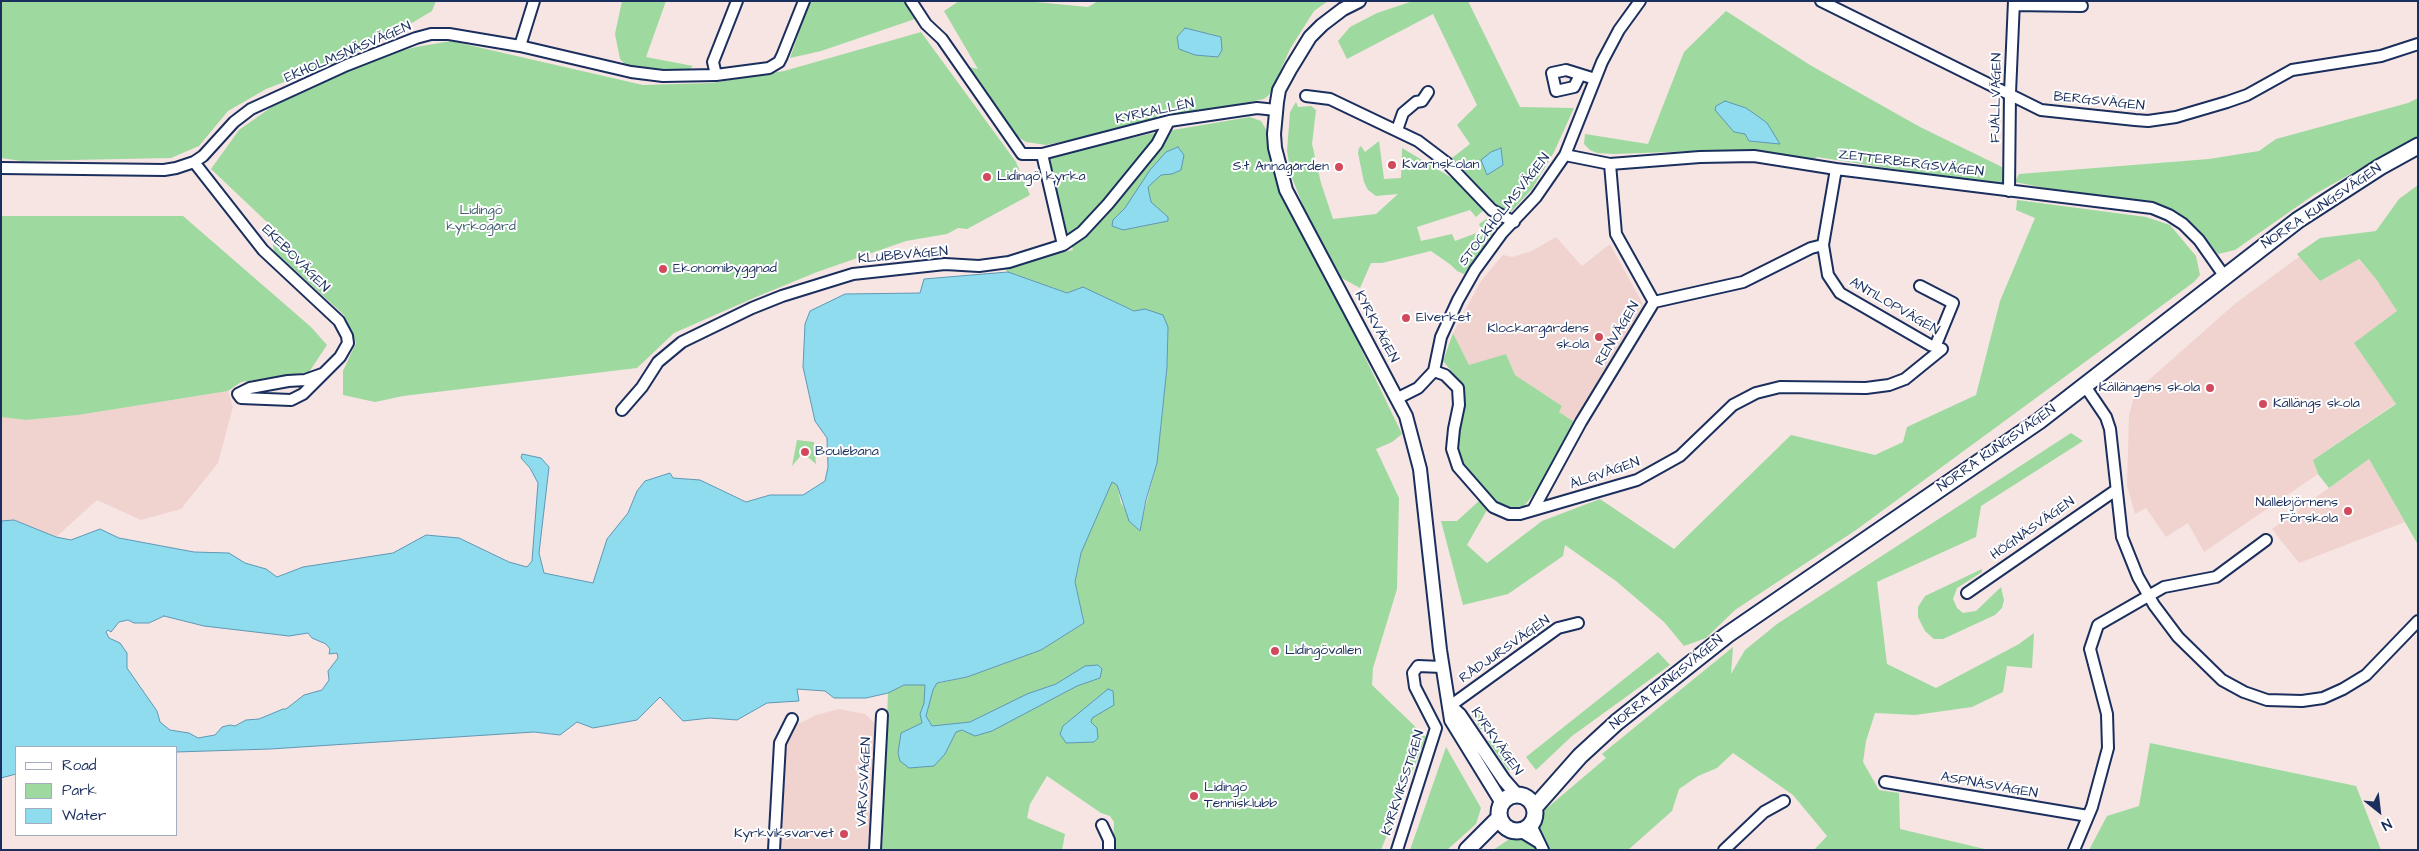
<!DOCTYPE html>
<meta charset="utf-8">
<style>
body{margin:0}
#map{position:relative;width:2419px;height:851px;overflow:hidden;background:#f6e5e3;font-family:"Architects Daughter",sans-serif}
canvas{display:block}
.frame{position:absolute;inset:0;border:2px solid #1b2f5e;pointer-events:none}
.legend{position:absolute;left:15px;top:746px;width:162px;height:90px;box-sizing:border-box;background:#fff;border:1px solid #a4acbf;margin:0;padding:6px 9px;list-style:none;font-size:15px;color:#1b2f5e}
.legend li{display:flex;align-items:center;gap:10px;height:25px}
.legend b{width:25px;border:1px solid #a4acbf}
.north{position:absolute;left:2354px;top:786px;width:50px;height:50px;-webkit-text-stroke:4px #fff;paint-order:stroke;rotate:151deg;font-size:14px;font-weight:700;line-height:20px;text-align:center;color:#1b2f5e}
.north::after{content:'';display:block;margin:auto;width:18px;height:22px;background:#1b2f5e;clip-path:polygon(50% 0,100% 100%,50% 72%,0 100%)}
</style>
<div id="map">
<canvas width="2419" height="851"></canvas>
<div class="frame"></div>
<ul class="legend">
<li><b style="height:6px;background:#fff"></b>Road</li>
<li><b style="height:14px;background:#9ed9a0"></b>Park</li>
<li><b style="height:14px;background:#8edcee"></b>Water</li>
</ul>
<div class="north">N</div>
</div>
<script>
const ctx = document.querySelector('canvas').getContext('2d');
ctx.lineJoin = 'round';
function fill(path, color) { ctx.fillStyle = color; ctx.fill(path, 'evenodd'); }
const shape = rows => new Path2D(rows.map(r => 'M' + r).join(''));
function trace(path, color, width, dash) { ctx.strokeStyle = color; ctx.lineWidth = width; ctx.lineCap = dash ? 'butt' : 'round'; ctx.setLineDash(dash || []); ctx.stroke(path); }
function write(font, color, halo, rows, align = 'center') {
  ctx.font = font + ' "Architects Daughter",sans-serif'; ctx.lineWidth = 4; ctx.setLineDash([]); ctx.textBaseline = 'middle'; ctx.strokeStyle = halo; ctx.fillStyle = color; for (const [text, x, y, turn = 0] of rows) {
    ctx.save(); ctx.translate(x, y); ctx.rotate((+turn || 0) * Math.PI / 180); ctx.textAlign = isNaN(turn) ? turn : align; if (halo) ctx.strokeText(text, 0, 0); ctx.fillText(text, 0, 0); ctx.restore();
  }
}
fill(shape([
 [1556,237,1582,266,1610,244,1644,306,1576,423,1559,412,1562,406,1515,375,1506,354,1469,366,1453,333,1481,281,1503,255,1512,257,1532,251],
 [2300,256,2320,281,2358,259,2376,279,2398,312,2355,344,2396,403,2313,460,2318,474,2204,552,2188,523,2166,537,2146,508,2135,514,2127,486,2129,415,2135,392,2236,303],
 [228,391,233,407,218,463,181,509,141,520,97,500,56,537,14,520,1,521,1,417,26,420,78,415],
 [2369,459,2405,522,2299,563,2272,529],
 [839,709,865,714,884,732,878,850,780,850,787,734,794,726,816,715]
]), '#f0d3cf');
fill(shape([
 [1,1,436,1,432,11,383,40,331,64,266,89,228,111,199,146,171,158,22,161,1,158],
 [622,1,666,1,646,57,693,66,689,70,629,68,620,59,615,34],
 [810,1,905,1,915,19,821,51,790,58],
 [959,1,1025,1,1088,7,1098,1,1328,1,1314,11,1290,49,1270,94,1264,99,1046,145,1026,142,1009,131,964,66,978,69,944,11],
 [1413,1,1468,1,1520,107,1574,108,1554,152,1532,189,1510,213,1483,196,1452,158,1470,144,1457,125,1477,105,1433,14,1347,59,1338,41,1350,27,1377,13],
 [1726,11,1810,65,1920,127,2002,167,2003,186,1817,157,1814,159,1723,150,1614,154,1597,153,1590,150,1584,144,1585,134,1648,144,1684,52],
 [921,32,1016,162,1030,195,967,229,958,228,947,234,906,241,817,272,756,297,674,333,637,368,403,396,375,402,343,395,343,371,356,343,344,315,274,251,270,225,211,169,239,130,273,106,342,74,400,51,416,47,451,41,643,85,712,83,784,71],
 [2418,98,2418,136,2315,194,2235,250,2218,254,2198,229,2178,212,2156,202,2090,197,2015,182,2019,174,2209,159,2259,151,2276,139,2408,103],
 [1296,102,1298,107,1311,106,1316,110,1312,144,1321,183,1333,219,1376,214,1398,194,1376,196,1368,190,1364,182,1358,153,1359,148,1361,146,1365,152,1379,141,1384,179,1401,178,1402,148,1462,184,1485,209,1476,217,1470,210,1417,227,1421,241,1452,234,1455,241,1482,231,1479,224,1491,216,1498,226,1464,274,1457,271,1451,265,1431,251,1382,263,1371,263,1360,288,1338,276,1309,221,1291,175,1287,151,1290,112],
 [1250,117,1261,121,1267,131,1271,166,1286,201,1322,268,1402,434,1392,442,1376,449,1399,498,1397,589,1373,668,1372,685,1426,737,1381,850,1113,850,1114,822,1110,816,1101,813,1047,776,1030,804,1027,818,1065,834,1062,850,882,850,888,693,904,685,930,685,967,677,1041,650,1084,623,1075,582,1081,553,1112,481,1117,485,1121,503,1139,531,1157,463,1167,367,1168,327,1145,309,1135,311,1083,288,1067,293,1008,272,1002,266,1073,250,1061,219,1048,157,1149,134],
 [2418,185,2418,542,2417,543,2369,459,2329,488,2318,474,2313,460,2396,404,2354,343,2397,311,2376,279,2359,259,2320,281,2297,254,2320,238,2376,231,2399,199],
 [2017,200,2146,217,2170,225,2196,256,2200,275,2194,282,1856,530,1735,610,1706,638,1684,646,1664,622,1616,581,1565,545,1563,556,1508,594,1463,605,1441,521,1457,521,1479,501,1488,508,1467,545,1487,563,1542,521,1600,499,1674,549,1791,435,1875,455,1903,442,1907,427,1976,395,2000,301,2035,218,2016,210],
 [1,216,183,216,311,327,327,345,309,372,241,382,228,391,78,415,26,420,1,417],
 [1453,333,1469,365,1506,354,1515,375,1562,406,1559,412,1576,423,1538,489,1524,506,1508,508,1491,498,1469,473,1459,456,1456,445,1461,388,1457,378,1443,361],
 [2071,433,2083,441,1981,506,1976,537,1877,582,1887,664,1936,688,2019,644,2034,633,2032,668,2007,666,2003,692,1972,707,1915,715,1875,713,1866,741,1863,762,1879,790,1899,793,1900,829,1989,850,1814,850,1827,836,1793,795,1733,753,1717,768,1698,776,1679,789,1672,811,1628,850,1493,850,1514,836,1521,836,1537,821,1540,814,1606,758,1602,754,1733,647,1731,674,1745,650,1777,624],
 [797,440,814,442,816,464,803,453,792,466],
 [1982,569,1982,572,1957,588,1953,599,1957,608,1963,613,1976,611,2001,587,2004,600,2002,608,1995,615,1943,639,1934,639,1925,631,1918,617,1918,607,1925,596],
 [1658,652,1670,665,1572,736,1536,770,1526,757],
 [1477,711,1513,768,1509,771,1488,741,1491,739,1483,729,1480,729,1473,717,1472,714],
 [2150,743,2356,786,2381,850,2089,850,2107,816,2139,806],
 [1446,747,1481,808,1476,824,1447,850,1410,850]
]), '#9ed9a0');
const water = shape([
 [1185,28,1221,37,1222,50,1218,57,1195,55,1179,49,1177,37,1185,28],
 [1725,101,1746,108,1759,117,1767,123,1780,144,1749,141,1745,134,1734,132,1715,110,1716,106,1725,101],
 [1178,147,1184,155,1181,170,1172,174,1161,175,1148,187,1151,202,1168,217,1168,221,1123,230,1112,226,1113,220,1125,208,1150,170,1166,152,1178,147],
 [1501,148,1503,165,1487,175,1481,160,1491,152,1501,148],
 [1008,272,1067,293,1083,287,1134,311,1145,309,1163,315,1168,327,1167,367,1157,463,1146,500,1140,531,1129,521,1117,485,1112,482,1081,553,1075,582,1084,623,1041,650,967,677,937,683,933,690,926,716,932,726,970,722,1027,694,1056,684,1085,666,1098,665,1102,669,1100,678,1077,686,992,731,975,736,962,730,956,732,945,754,934,766,909,768,900,761,898,753,901,733,922,723,920,714,924,703,925,685,904,685,888,693,866,698,834,698,825,691,797,689,799,701,767,703,737,720,710,718,683,721,660,697,637,720,593,728,577,722,560,735,534,732,270,749,176,752,176,747,16,747,16,774,1,778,1,521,14,520,56,537,71,540,100,529,119,538,194,552,229,553,245,563,266,569,277,577,303,567,393,553,426,535,459,538,509,562,527,567,532,561,538,483,530,468,521,458,522,454,541,458,549,467,539,553,544,573,593,583,607,539,628,513,637,491,645,481,670,473,673,478,700,480,746,502,770,495,803,495,825,481,828,467,827,438,815,421,803,367,805,324,810,311,845,294,920,293,924,279,1008,272],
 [164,616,204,626,289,636,308,633,312,638,326,644,330,649,329,654,337,653,338,658,328,671,329,680,322,690,304,695,286,709,283,709,259,719,246,720,235,726,230,725,222,727,215,735,198,738,189,733,170,730,160,722,157,711,127,668,127,653,120,643,109,638,106,632,108,630,111,632,119,622,128,620,134,623,149,623,164,616],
 [1108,689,1113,691,1114,705,1092,718,1091,722,1097,728,1098,738,1094,742,1066,743,1060,734,1063,726,1108,689]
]);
fill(water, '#8edcee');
trace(water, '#6097b4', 1);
const minor = shape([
 [911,1,926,24,942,39,1022,154,1042,154,1169,121,1257,108,1276,110],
 [1821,1,2041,110,2135,120,2148,121,2176,117,2227,102,2247,95,2292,70,2381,56,2418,44],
 [2014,5,2082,6],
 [520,46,534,1],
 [716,75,713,62,737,1],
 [1580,75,1574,87,1556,91,1552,73,1566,70,1595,79],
 [1306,96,1330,99,1418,141,1447,163,1492,210,1514,222],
 [1397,130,1403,113,1416,102,1422,101,1428,92],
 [1042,154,1063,245],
 [1565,155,1610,164,1700,157,1754,156,1836,169,2152,208,2169,215,2183,224,2199,240,2225,277],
 [194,162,263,250,339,321,347,336,348,343,340,357,303,394,291,400,241,398,238,394,250,388,288,381,305,380,322,374],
 [1,168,164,170,176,168,194,162,203,156,234,122,251,109,347,65,416,38,431,34,449,34,520,46,631,72,663,76,716,75,769,68,779,62,782,56,804,1],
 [2009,191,2010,93,2014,1],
 [1920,286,1953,303,1935,347],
 [1654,302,1743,282,1811,248,1823,245],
 [1434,371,1445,375,1458,388,1459,405,1454,429,1452,449,1458,467,1493,507,1509,514,1520,514,1637,480,1680,456,1733,405,1756,393,1780,387,1866,388,1889,385,1905,379,1942,349,1930,345,1840,293,1828,275,1823,245,1836,169],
 [2085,386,2106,417,2110,429,2122,537,2138,577,2154,605,2178,637,2222,680,2244,692,2267,700,2302,701,2323,698,2343,689,2366,675,2418,621],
 [1398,398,1418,388,1434,371,1441,337,1458,300,1475,270,1502,233,1536,197,1565,155,1602,62,1619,30,1640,1],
 [622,410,642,387,658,362,682,342,752,308,782,296,853,274,945,264,979,266,1009,262,1063,245,1082,232,1108,204,1157,144,1169,121],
 [1533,510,1581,422,1654,302,1616,234,1610,164],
 [1967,593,2116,490],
 [1450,706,1558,628,1578,623],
 [1885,782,2088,816],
 [1102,825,1109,840,1109,850],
 [1531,825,1543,850],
 [1520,831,1538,842],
 [774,850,780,743,792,719],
 [875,850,882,715],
 [1397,850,1436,728,1415,687,1413,673,1418,666,1442,667],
 [1724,850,1764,812,1784,801],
 [2074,850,2092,807,2108,748,2107,714,2090,649,2098,625,2164,587,2216,577,2266,540]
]);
const tertiary = shape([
 [1359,1,1343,9,1322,25,1310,37,1291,68,1279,90,1277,102,1274,134,1275,148,1286,190,1406,416,1420,469,1440,650,1451,720,1502,803],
 [1450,706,1460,715,1504,780,1517,795]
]);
const secondary = shape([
 '1499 813a18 18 0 1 1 36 0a18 18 0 1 1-36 0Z',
 [1534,808,1580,756,1617,722,1727,635,2039,421,2298,220,2380,167,2418,146],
 [1467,850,1499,818]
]);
trace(minor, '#1b2f5e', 14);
trace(tertiary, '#1b2f5e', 16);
trace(secondary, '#1b2f5e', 19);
trace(minor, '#fff', 10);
trace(tertiary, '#fff', 12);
trace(secondary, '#fff', 15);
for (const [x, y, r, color] of [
 [1392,165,5,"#d1495b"],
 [1339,167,5,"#d1495b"],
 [987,177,5,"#d1495b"],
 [663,269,5,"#d1495b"],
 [1406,318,5,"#d1495b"],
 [1599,337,5,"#d1495b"],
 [2210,388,5,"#d1495b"],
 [2263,404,5,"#d1495b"],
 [805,452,5,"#d1495b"],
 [2348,511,5,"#d1495b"],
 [1275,651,5,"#d1495b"],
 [1194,796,5,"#d1495b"],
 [844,834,5,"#d1495b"]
]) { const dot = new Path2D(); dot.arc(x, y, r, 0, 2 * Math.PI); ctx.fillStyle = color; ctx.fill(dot); trace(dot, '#fff', 2); }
write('14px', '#1b2f5e', '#fff', [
 ["EKHOLMSNÄSVÄGEN",348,53,-23],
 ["FJÄLLVÄGEN",1997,98,-89],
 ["BERGSVÄGEN",2099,102,6],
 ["KYRKALLÉN",1155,112,-12],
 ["ZETTERBERGSVÄGEN",1911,164,7],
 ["NORRA KUNGSVÄGEN",2322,207,-34],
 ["STOCKHOLMSVÄGEN",1505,210,-52],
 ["KLUBBVÄGEN",903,256,-5],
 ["EKEBOVÄGEN",295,259,45],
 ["ANTILOPVÄGEN",1894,307,30],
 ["KYRKVÄGEN",1376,327,62],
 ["RENVÄGEN",1618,334,-59],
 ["NORRA KUNGSVÄGEN",1997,449,-35],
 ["ÄLGVÄGEN",1605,474,-19],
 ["HÖGNÄSVÄGEN",2033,529,-35],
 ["RÅDJURSVÄGEN",1505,650,-35],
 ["NORRA KUNGSVÄGEN",1667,683,-39],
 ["KYRKVÄGEN",1496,742,55],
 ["VARVSVÄGEN",865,782,-87],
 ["KYRKVIKSSTIGEN",1404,783,-72],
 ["ASPNÄSVÄGEN",1989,786,10]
]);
write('14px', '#1b2f5e', '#fff', [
 ["Kvarnskolan",1402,165],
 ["S:t Annagården",1329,167,"right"],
 ["Lidingö kyrka",997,177],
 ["Ekonomibyggnad",673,269],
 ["Elverket",1416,318],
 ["Klockargårdens",1589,329,"right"],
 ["skola",1589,345,"right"],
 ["Källängens skola",2200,388,"right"],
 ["Källängs skola",2273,404],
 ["Boulebana",815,452],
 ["Nallebjörnens",2338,503,"right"],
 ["Förskola",2338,519,"right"],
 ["Lidingövallen",1285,651],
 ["Lidingö",1204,788],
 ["Tennisklubb",1204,804],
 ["Kyrkviksvarvet",834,834,"right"]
], 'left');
write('14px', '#426272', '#fff', [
 ["Lidingö",481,211],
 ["kyrkogård",481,227]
]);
</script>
